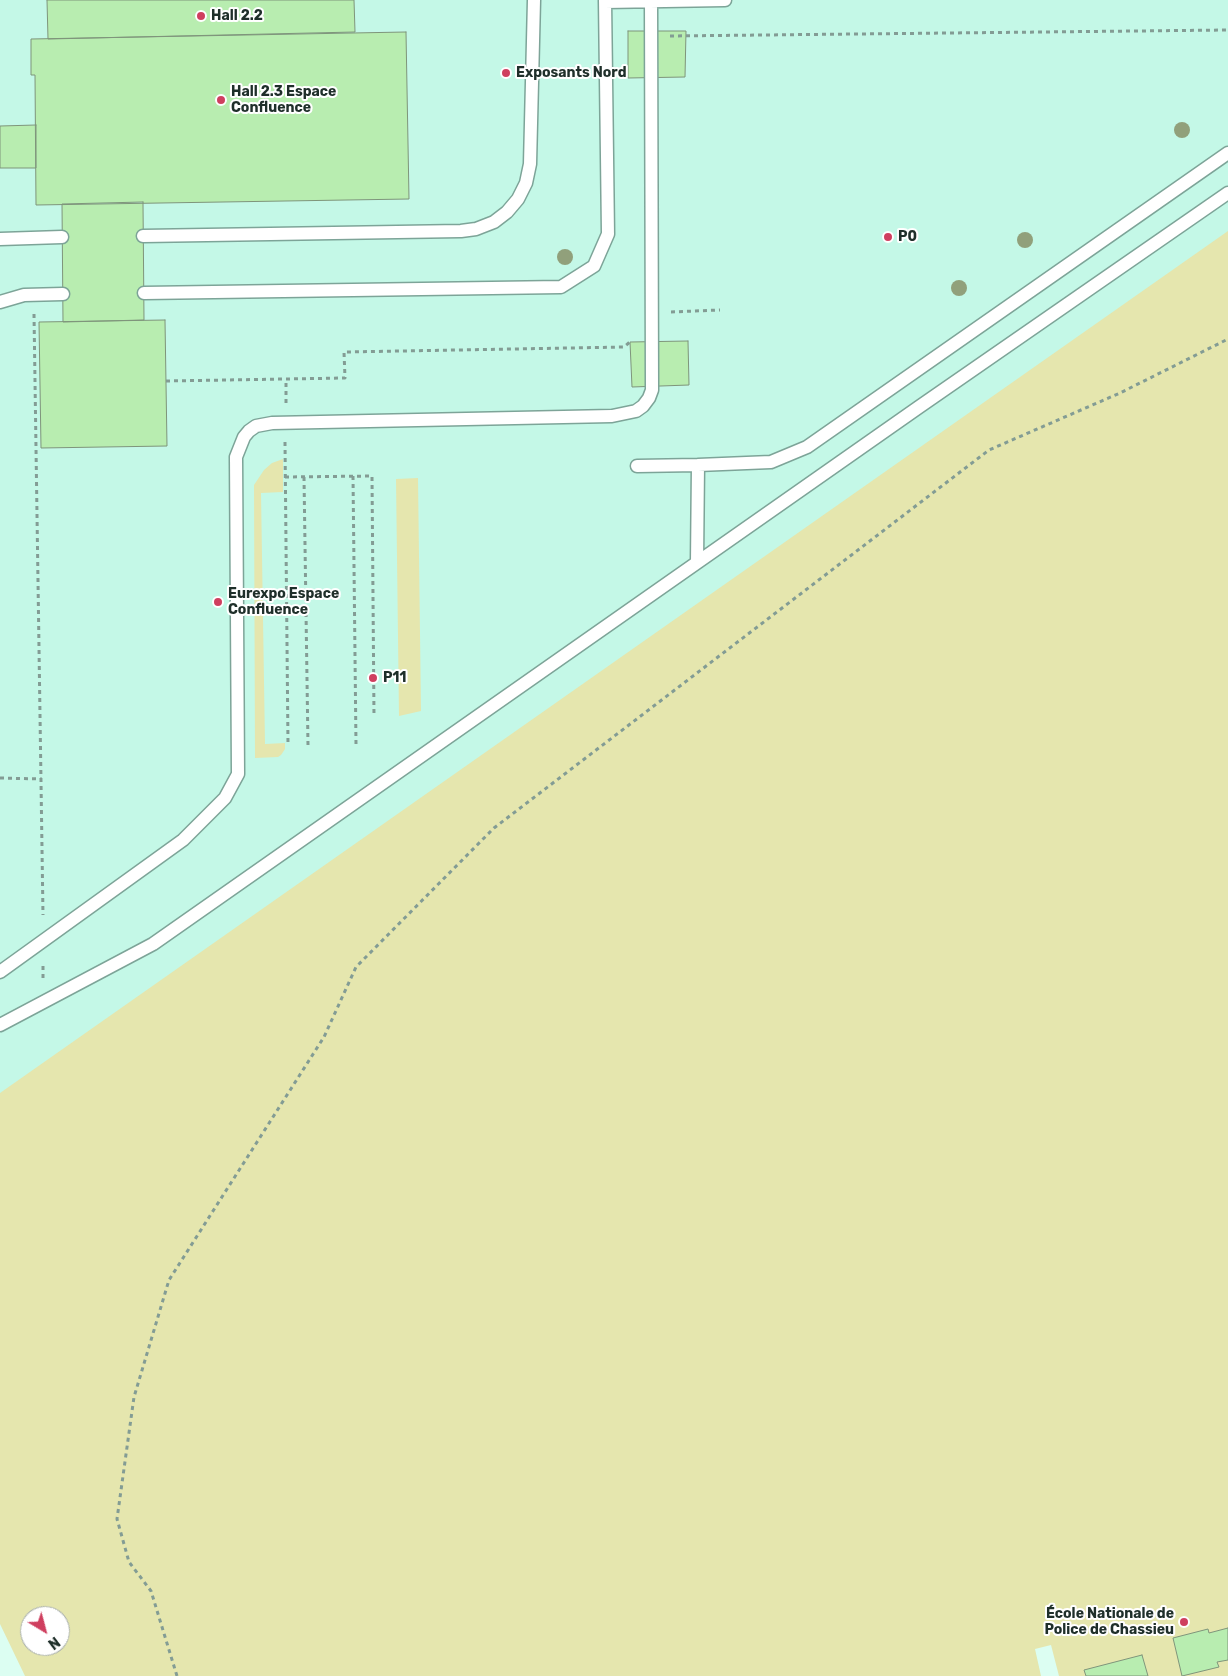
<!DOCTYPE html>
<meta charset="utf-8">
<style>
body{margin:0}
#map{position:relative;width:1228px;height:1676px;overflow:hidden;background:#dcfef2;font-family:Rubik,sans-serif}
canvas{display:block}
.north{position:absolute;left:20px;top:1606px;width:50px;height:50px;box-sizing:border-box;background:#fff;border:1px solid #a5acaa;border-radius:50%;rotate:143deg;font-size:14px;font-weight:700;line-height:20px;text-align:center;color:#1f2f2a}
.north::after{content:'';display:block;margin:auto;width:18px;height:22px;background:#cf3f5f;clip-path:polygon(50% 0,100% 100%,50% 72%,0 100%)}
</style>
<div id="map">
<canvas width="1228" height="1676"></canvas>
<div class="north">N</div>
</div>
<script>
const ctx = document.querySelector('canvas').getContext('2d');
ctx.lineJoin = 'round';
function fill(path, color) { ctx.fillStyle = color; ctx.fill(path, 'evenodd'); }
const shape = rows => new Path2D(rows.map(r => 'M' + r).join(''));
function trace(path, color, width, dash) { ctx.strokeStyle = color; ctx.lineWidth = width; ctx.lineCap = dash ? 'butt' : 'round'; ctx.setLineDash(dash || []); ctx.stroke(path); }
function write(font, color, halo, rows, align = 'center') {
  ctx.font = font + ' Rubik,sans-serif'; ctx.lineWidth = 4; ctx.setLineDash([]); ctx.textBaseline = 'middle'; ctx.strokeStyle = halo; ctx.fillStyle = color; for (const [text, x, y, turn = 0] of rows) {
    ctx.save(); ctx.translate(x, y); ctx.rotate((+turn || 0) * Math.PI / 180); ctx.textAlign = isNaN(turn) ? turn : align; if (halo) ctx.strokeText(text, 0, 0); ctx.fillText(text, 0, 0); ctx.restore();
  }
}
fill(shape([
 [0,0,1228,0,1228,232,0,1094]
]), '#c4f8e7');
fill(shape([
 [1228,231,1228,1676,1059,1676,1051,1645,1035,1649,1041,1676,25,1676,0,1624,0,1093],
 [30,1616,60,1616,60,1646,30,1646],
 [283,459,283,492,261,493,265,744,285,743,285,749,281,755,278,757,255,758,254,485,264,470,272,463],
 [418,478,421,711,399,716,396,479]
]), '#e5e6ae');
const building = shape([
 [47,0,354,0,355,32,48,39,47,0],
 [628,31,686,31,685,77,628,78,628,31],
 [406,32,409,199,36,205,35,75,31,75,31,39,406,32],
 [36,125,36,168,0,168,0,126,36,125],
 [143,202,144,320,63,322,62,204,143,202],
 [165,320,167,446,41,448,39,322,165,320],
 [688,341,689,385,632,387,630,342,688,341],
 [1228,1628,1228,1660,1217,1662,1219,1667,1182,1676,1173,1638,1208,1629,1209,1633,1228,1628],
 [1142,1655,1148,1676,1086,1676,1084,1670,1142,1655]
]);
fill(building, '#b8edb0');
trace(building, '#7f957b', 1);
const lane = shape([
 [605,2,725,0],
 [143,236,461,231,476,229,494,222,507,212,518,199,526,183,530,164,534,0],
 [0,239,62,237],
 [144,293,561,287,594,266,608,234,605,0],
 [0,302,24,295,63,294],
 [698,465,771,462,807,447,1228,153],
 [637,466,698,465,697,562],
 [0,972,183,840,225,798,238,774,236,457,244,437,249,431,256,426,272,423,612,416,636,411,643,406,649,398,652,390,651,0],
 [0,1025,153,944,919,407,1228,193]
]);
trace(lane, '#7da498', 15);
trace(shape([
 [670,36,1228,30],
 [671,312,720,310],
 [34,314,43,915],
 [166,381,345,378,344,352,624,347,631,341],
 [286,403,286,379],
 [285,442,288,744],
 [353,476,356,745],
 [285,477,372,476,374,717],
 [304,477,308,746],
 [0,778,42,779],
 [43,966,43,980],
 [177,1676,151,1591,129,1562,117,1519,134,1397,169,1280,324,1037,356,967,494,828,989,450,1120,393,1228,339]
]), '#839c94', 3, [4, 4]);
trace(lane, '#fff', 12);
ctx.fillStyle = '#91a07b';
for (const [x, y] of [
 [1182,130],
 [1025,240],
 [565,257],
 [959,288]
]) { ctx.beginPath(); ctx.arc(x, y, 8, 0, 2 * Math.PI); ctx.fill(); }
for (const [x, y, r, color] of [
 [201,16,5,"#cf3f5f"],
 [506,73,5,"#cf3f5f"],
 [221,100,5,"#cf3f5f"],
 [888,237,5,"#cf3f5f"],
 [218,602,5,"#cf3f5f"],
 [373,678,5,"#cf3f5f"],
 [1184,1622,5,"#cf3f5f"]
]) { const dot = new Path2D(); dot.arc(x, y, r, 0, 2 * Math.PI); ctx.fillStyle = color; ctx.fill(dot); trace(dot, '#fff', 2); }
write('bold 14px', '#1f2f2a', '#fff', [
 ["Hall 2.2",211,16],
 ["Exposants Nord",516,73],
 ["Hall 2.3 Espace",231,92],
 ["Confluence",231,108],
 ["P0",898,237],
 ["Eurexpo Espace",228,594],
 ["Confluence",228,610],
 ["P11",383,678],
 ["École Nationale de",1174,1614,"right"],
 ["Police de Chassieu",1174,1630,"right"]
], 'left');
</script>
